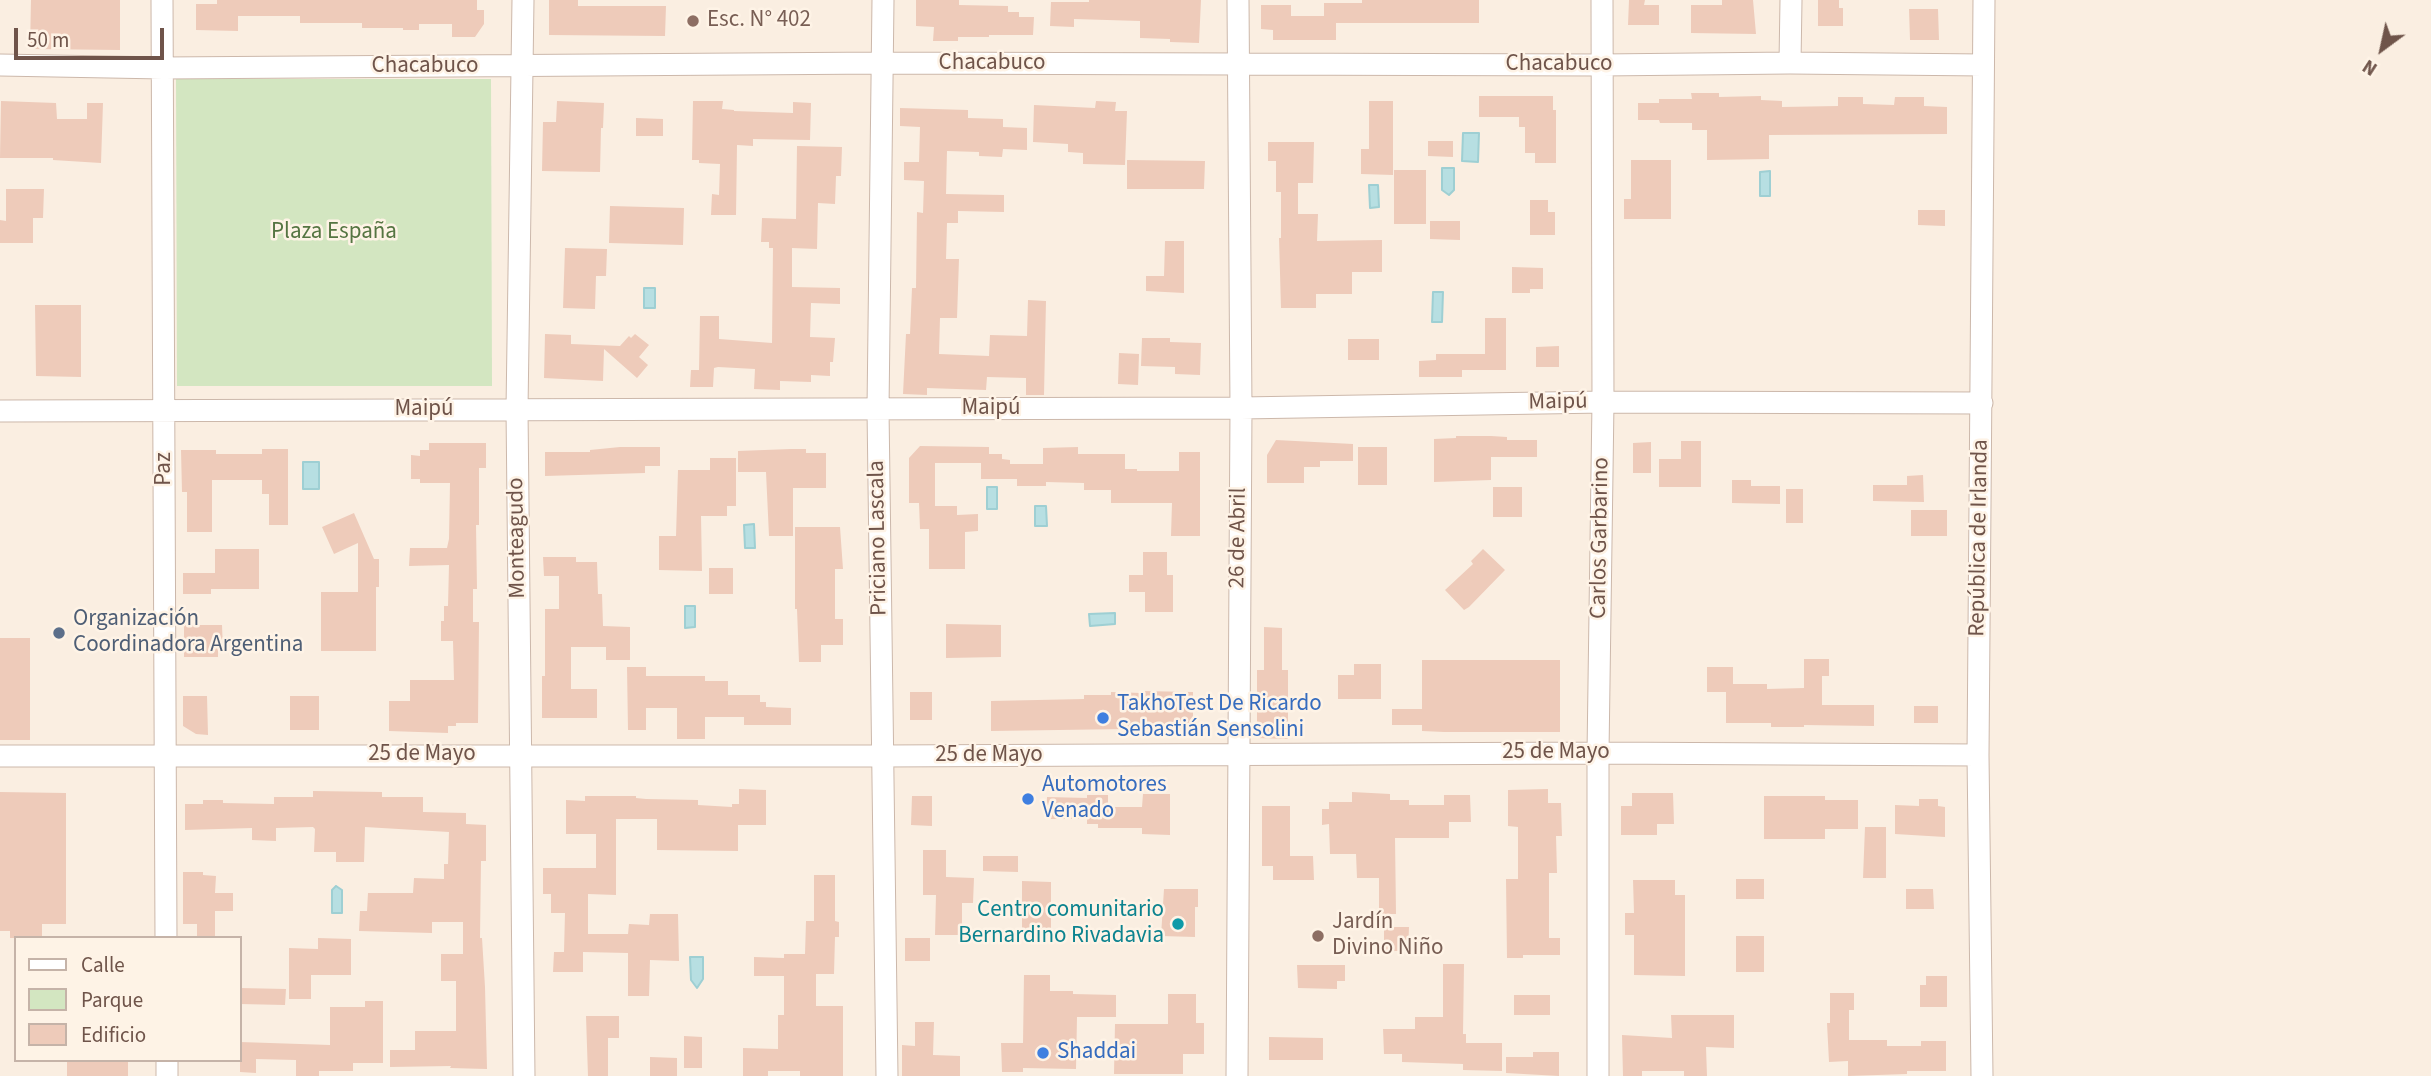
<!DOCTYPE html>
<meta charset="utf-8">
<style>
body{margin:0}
#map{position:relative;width:2431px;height:1076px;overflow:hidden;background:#faeee1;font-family:"Source Sans 3",sans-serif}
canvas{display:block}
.legend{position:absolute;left:14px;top:936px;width:228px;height:126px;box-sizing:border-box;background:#fef3e6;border:2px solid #c5b3a8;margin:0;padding:9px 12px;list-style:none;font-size:21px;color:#6f544a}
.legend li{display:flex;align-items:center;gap:14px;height:35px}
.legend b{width:35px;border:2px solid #c5b3a8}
.north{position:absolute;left:2347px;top:14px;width:70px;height:70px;-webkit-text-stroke:5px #fef3e6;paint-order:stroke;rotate:213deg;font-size:19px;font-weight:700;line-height:28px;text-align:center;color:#6f544a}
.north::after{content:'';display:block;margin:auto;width:24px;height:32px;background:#6f544a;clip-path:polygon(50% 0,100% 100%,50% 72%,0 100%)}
.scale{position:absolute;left:14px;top:28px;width:150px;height:32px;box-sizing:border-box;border:4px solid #6f544a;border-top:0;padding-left:9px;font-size:21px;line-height:24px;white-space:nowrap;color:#6f544a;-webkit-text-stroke:5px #fef3e6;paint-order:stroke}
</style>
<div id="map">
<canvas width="2431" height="1076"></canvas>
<ul class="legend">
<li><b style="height:9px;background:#fff"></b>Calle</li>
<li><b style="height:19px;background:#d3e6c1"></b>Parque</li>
<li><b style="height:19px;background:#eecbba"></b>Edificio</li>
</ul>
<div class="north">N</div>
<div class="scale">50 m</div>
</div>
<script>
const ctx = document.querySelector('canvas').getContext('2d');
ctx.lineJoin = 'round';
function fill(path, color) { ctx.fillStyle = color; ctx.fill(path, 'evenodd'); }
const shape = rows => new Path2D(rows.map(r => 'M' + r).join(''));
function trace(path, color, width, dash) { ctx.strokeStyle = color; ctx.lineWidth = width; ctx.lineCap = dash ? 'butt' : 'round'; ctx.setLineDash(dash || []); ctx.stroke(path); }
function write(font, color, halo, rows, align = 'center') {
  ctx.font = font + ' "Source Sans 3",sans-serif'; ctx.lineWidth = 5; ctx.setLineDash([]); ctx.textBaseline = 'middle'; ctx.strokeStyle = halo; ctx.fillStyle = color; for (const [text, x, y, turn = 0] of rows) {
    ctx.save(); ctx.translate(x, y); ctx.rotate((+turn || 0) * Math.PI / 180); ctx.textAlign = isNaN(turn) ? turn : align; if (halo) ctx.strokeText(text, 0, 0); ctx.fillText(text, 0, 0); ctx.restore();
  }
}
fill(shape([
 [176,79,491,79,492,386,177,386]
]), '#d3e6c1');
const water = shape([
 [1463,133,1479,133,1478,162,1462,161,1463,133],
 [1442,168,1454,168,1454,190,1449,195,1442,190,1442,168],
 [1770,171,1770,196,1760,196,1760,172,1770,171],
 [1369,185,1378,185,1379,207,1370,208,1369,185],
 [644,288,655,288,655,308,644,308,644,288],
 [1433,292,1443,292,1442,322,1432,322,1433,292],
 [303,462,319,462,319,489,303,489,303,462],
 [987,487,997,487,997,509,987,509,987,487],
 [1035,506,1046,506,1047,526,1035,526,1035,506],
 [754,524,755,548,745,548,744,525,754,524],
 [685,606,695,606,695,627,685,628,685,606],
 [1115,613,1115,624,1090,626,1089,614,1115,613],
 [336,886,342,890,342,913,332,913,332,890,336,886],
 [690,957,703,957,703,979,697,988,691,980,690,957]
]);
fill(water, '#b7dfe2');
trace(water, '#9ecfd3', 2);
fill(shape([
 [31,0,120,0,120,50,30,49],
 [217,0,477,0,477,10,484,10,484,24,475,37,452,37,452,24,419,24,419,30,403,30,403,28,362,28,362,23,300,23,300,16,238,16,238,31,196,30,196,4,217,4],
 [549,0,578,0,578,6,666,6,665,36,549,35],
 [916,0,959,0,959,5,1008,6,1008,12,1019,12,1019,17,1034,17,1033,35,989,35,989,37,958,37,958,41,933,41,934,27,916,26],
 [1089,0,1201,0,1199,43,1170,42,1170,39,1140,38,1140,21,1074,19,1074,27,1050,26,1051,2,1089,2],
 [1362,0,1479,0,1479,23,1336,23,1336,40,1273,40,1273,30,1261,29,1261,5,1291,5,1291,16,1324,16,1324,3,1362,3],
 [1629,0,1645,0,1644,5,1659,5,1659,25,1628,25],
 [1722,0,1753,0,1756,34,1691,33,1691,5,1722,5],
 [1818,0,1839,0,1839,8,1843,8,1843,26,1818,26],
 [1909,9,1938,9,1939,40,1910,40],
 [1691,93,1719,93,1719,97,1761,96,1761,100,1782,101,1782,107,1838,106,1838,97,1863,97,1863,104,1894,105,1895,97,1924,97,1924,106,1947,107,1947,134,1769,135,1769,159,1707,160,1707,130,1692,130,1692,123,1660,123,1659,120,1638,120,1638,103,1659,103,1659,99,1692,99],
 [1479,96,1553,96,1553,110,1556,110,1556,163,1535,163,1535,153,1525,153,1525,127,1519,127,1519,117,1479,117],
 [1,101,56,103,57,119,87,119,87,103,103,103,101,163,53,160,53,158,0,158],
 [557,101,604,103,603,128,601,128,600,172,542,171,543,122,556,122],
 [693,101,723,101,722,109,734,110,734,111,793,113,793,102,811,103,810,140,753,139,753,146,737,145,736,215,711,215,712,194,719,195,720,164,699,163,699,160,692,160],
 [1096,101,1116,102,1115,111,1127,111,1125,165,1083,164,1083,153,1068,152,1068,144,1033,142,1034,105,1095,108],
 [1369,101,1393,101,1393,175,1361,174,1361,149,1369,149],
 [900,108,968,110,968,118,1003,119,1003,127,1027,128,1027,150,1003,149,1002,157,979,156,979,152,947,151,946,194,1004,195,1004,212,958,211,958,223,947,223,946,259,959,259,957,318,940,318,939,354,989,356,990,335,1027,336,1028,300,1046,301,1044,395,1026,395,1026,378,987,377,986,390,927,388,927,395,903,394,906,334,910,334,912,288,916,288,917,212,923,213,924,181,904,180,904,162,919,162,920,127,900,126],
 [636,118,663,119,663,136,636,136],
 [1428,141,1453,141,1453,157,1428,156],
 [1268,142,1314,142,1313,183,1298,183,1298,214,1318,214,1317,241,1382,240,1382,272,1352,272,1352,294,1316,294,1316,308,1281,308,1279,238,1281,238,1281,192,1276,192,1276,161,1268,161],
 [797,146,842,147,841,176,836,176,835,204,818,203,817,249,792,248,792,287,840,288,840,304,811,303,810,337,835,338,833,362,830,362,830,376,811,375,811,382,780,381,780,390,754,389,755,369,718,367,714,368,713,387,690,387,691,370,699,370,700,316,719,316,719,339,772,343,773,248,769,248,769,242,761,242,762,218,796,219],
 [1127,160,1205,161,1204,189,1127,189],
 [1631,160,1671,160,1671,219,1624,219,1624,199,1631,199],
 [1394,170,1426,170,1426,224,1394,224],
 [6,189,44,189,43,218,33,218,33,243,0,243,0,220,6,221],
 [1530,200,1548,200,1548,212,1555,212,1555,235,1530,235],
 [610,206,684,208,683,245,609,243],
 [1918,210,1945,210,1945,226,1918,225],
 [1430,221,1460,221,1460,240,1430,239],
 [1165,241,1184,241,1184,293,1146,291,1146,276,1164,276],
 [565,248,607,249,606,276,596,276,595,309,563,308],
 [1512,267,1543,268,1543,289,1530,289,1530,293,1512,293],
 [35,305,81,305,81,377,36,376],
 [1485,318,1506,318,1506,370,1462,370,1462,377,1419,377,1419,361,1436,360,1436,354,1485,354],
 [545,334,571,335,571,344,620,346,629,336,631,338,635,334,649,345,639,357,648,365,637,378,604,349,603,381,544,378],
 [1142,338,1170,338,1170,342,1201,343,1200,375,1175,374,1175,367,1141,366],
 [1348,339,1379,339,1379,360,1348,360],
 [1559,346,1559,367,1536,367,1536,347],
 [1119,353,1139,354,1138,385,1118,384],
 [1456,436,1491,436,1507,437,1507,440,1537,440,1537,457,1491,457,1491,480,1434,482,1434,439,1456,438],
 [1276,440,1353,444,1353,461,1320,461,1320,467,1304,467,1304,483,1267,483,1267,455],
 [1681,441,1701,441,1701,487,1659,487,1659,459,1681,459],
 [1651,442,1651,473,1633,473,1633,443],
 [429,443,486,443,486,468,479,468,479,525,476,525,477,589,473,589,473,622,479,622,478,723,456,723,456,726,448,726,448,733,389,731,389,701,410,701,410,680,454,680,453,641,441,641,441,621,444,621,444,606,448,606,449,565,409,566,410,548,447,548,449,539,450,483,420,483,420,479,411,479,411,455,420,456,420,450,429,450],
 [920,446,989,447,989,454,1002,454,1002,459,1010,460,1010,464,1043,464,1043,448,1078,447,1078,454,1125,454,1125,469,1137,469,1137,471,1179,471,1179,452,1200,452,1200,536,1171,536,1172,503,1111,503,1111,490,1084,490,1084,483,1046,482,1046,486,1017,486,1017,479,981,479,981,463,935,463,935,506,957,506,957,515,978,514,978,531,965,532,965,569,929,569,929,529,920,529,919,503,909,503,909,458],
 [620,447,660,447,660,466,645,466,645,473,545,476,545,452,590,452,590,450],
 [1358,447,1387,447,1387,485,1358,485],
 [262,449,288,449,288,525,269,525,269,494,262,494,262,480,212,480,212,532,187,532,187,492,182,492,181,450,216,450,216,454,262,454],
 [791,449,806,449,806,453,826,453,826,488,793,488,793,536,769,536,766,472,738,472,738,451],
 [710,458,736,458,736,506,727,506,727,516,701,516,702,571,659,570,659,536,676,536,678,470,710,470],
 [1923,475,1924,502,1873,501,1873,485,1907,485,1907,476],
 [1732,480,1751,480,1751,486,1780,486,1780,504,1732,503],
 [1493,487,1522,487,1522,517,1493,517],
 [1786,489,1803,489,1803,523,1786,523],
 [1911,510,1947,510,1947,536,1911,536],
 [354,513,374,559,379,559,379,587,376,587,376,651,321,651,321,592,358,592,358,543,334,554,322,527],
 [795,527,840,527,843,569,835,569,835,619,843,619,843,645,821,645,821,662,799,662,797,609,795,609],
 [215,549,259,549,259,589,211,589,211,594,183,594,183,573,215,573],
 [1483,549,1505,570,1469,607,1464,610,1445,590,1473,564,1471,561],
 [1143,552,1167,552,1167,575,1173,575,1173,612,1145,612,1145,592,1129,592,1129,575,1143,575],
 [543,557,576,557,576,562,597,562,598,594,602,594,603,626,630,627,630,660,606,660,606,647,571,647,571,689,597,689,597,718,542,718,542,676,545,676,545,609,559,609,559,576,544,576],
 [709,568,733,568,733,594,709,594],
 [946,624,1001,625,1001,657,946,658],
 [184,625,222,625,223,651,218,651,218,657,184,657],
 [1264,627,1282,628,1282,670,1288,670,1288,739,1257,738,1257,670,1264,670],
 [0,638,30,638,30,740,0,740],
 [1804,659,1829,659,1829,676,1822,676,1822,705,1874,705,1874,726,1804,725,1804,727,1771,727,1771,723,1726,723,1726,692,1707,692,1707,667,1733,667,1733,684,1767,684,1767,689,1804,688],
 [1422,660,1560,660,1560,732,1444,732,1422,731,1422,725,1392,725,1392,709,1422,709],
 [1354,664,1381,664,1381,699,1338,699,1338,675,1354,675],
 [627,667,646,667,646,676,705,676,705,681,728,681,728,695,760,695,760,702,766,702,766,707,791,708,791,725,744,725,744,717,705,717,705,739,677,739,677,708,646,708,646,730,628,730],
 [1141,691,1193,692,1193,728,991,731,991,701,1084,699,1084,695,1111,695,1111,692,1141,693],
 [910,692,932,692,932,720,910,720],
 [183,696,207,696,208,735,196,734,183,726],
 [290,696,319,696,319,730,290,730],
 [1914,706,1938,706,1938,723,1914,723],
 [739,789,766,790,766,825,738,825,738,851,657,850,657,819,616,819,616,895,588,894,588,934,628,934,629,924,649,925,650,914,678,914,679,961,650,960,649,996,628,996,628,953,583,952,583,972,553,972,554,952,564,952,565,913,551,913,551,894,543,894,543,868,596,868,596,834,566,834,566,800,585,801,585,796,636,796,636,798,646,799,698,800,698,805,732,807,732,804,739,804],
 [1548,789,1548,803,1561,803,1562,836,1556,836,1557,873,1549,873,1549,938,1560,938,1560,955,1523,955,1523,958,1507,958,1506,879,1518,879,1518,827,1508,826,1508,790],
 [313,791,382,792,382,797,423,797,423,812,466,813,466,824,486,825,486,861,481,861,480,938,482,938,485,987,487,1069,450,1068,451,1066,390,1067,390,1050,415,1050,415,1031,456,1031,456,981,441,981,441,954,463,954,463,922,432,922,432,933,359,931,360,911,367,911,368,893,413,893,414,878,444,879,444,864,448,864,449,832,365,827,364,862,336,862,336,852,314,852,315,829,313,827,276,828,276,841,252,840,252,828,185,830,185,804,203,804,203,800,223,800,223,803,274,804,274,797,313,797],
 [0,792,66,793,66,924,42,924,42,938,10,938,10,931,0,931],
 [1352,792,1390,794,1390,800,1409,800,1409,805,1444,805,1444,795,1470,795,1471,822,1449,822,1449,838,1395,838,1396,914,1379,914,1379,878,1357,878,1356,854,1330,854,1329,824,1322,825,1322,809,1329,809,1329,802,1352,802],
 [1632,793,1673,793,1674,824,1657,824,1657,835,1621,835,1621,806,1632,806],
 [1143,794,1170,794,1170,835,1142,834,1142,828,1098,828,1098,824,1087,824,1087,819,1046,819,1047,797,1087,798,1087,795,1108,795,1108,807,1142,807],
 [912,796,932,796,932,826,911,825],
 [1764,796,1825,796,1825,800,1858,800,1858,829,1825,829,1825,839,1764,839],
 [1919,799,1938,799,1938,806,1945,807,1945,837,1895,834,1895,805,1919,806],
 [1262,806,1290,806,1290,856,1313,856,1314,880,1273,880,1273,866,1262,866],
 [1865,827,1886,827,1886,878,1863,878],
 [923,850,946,850,946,877,974,878,973,903,962,903,962,935,935,935,936,895,923,895],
 [983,856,1018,856,1018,872,983,871],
 [183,872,203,872,203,875,216,876,215,893,233,893,233,911,215,911,215,938,197,938,197,924,183,924],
 [814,875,835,875,835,921,839,922,839,937,835,937,834,974,816,974,816,1006,843,1006,843,1076,800,1076,800,1071,768,1071,768,1076,743,1076,743,1048,778,1049,778,1015,784,1015,784,976,754,976,754,957,784,958,784,954,805,954,806,921,814,921],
 [1736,879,1764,879,1764,899,1736,899],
 [1633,880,1675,880,1675,895,1685,895,1685,976,1634,975,1634,935,1625,935,1625,913,1634,913],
 [1022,881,1051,882,1051,936,1022,935],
 [1164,889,1198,889,1198,907,1195,907,1195,937,1161,936],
 [1906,889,1933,889,1934,909,1906,909],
 [1384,927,1409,927,1408,951,1384,951],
 [1736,936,1764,936,1764,972,1736,972],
 [318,938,351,939,351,975,311,975,311,999,289,999,289,948,318,949],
 [905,938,930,938,930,961,905,961],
 [1443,964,1464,964,1463,1034,1466,1034,1466,1043,1502,1043,1502,1071,1463,1070,1463,1064,1402,1062,1402,1054,1384,1054,1383,1029,1415,1029,1415,1017,1443,1017],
 [1297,965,1345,965,1345,981,1337,981,1337,989,1298,988],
 [1024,975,1050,975,1050,991,1073,991,1073,994,1116,995,1116,1017,1077,1017,1076,1069,1023,1068,1023,1072,1002,1072,1001,1043,1023,1043],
 [1926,976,1947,976,1947,1007,1920,1007,1920,985,1926,985],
 [240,988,286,989,285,1005,240,1004],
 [1830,993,1854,993,1854,1010,1849,1010,1849,1040,1887,1040,1887,1046,1921,1046,1921,1041,1946,1041,1946,1071,1907,1071,1907,1074,1848,1076,1848,1061,1829,1062,1827,1023,1830,1023],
 [1168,994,1196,994,1196,1023,1204,1023,1204,1054,1183,1054,1183,1074,1114,1074,1115,1024,1168,1024],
 [1514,995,1550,995,1550,1015,1514,1015],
 [365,1001,383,1001,383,1063,353,1063,353,1071,319,1071,319,1076,296,1076,296,1060,256,1059,256,1073,240,1072,240,1042,330,1045,330,1007,365,1007],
 [1671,1015,1734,1015,1734,1048,1706,1047,1707,1076,1684,1076,1684,1071,1642,1071,1642,1076,1623,1076,1622,1035,1672,1038],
 [586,1016,619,1016,619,1038,608,1038,608,1076,588,1076],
 [915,1022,934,1022,933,1055,960,1056,960,1076,902,1076,902,1045,915,1046],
 [684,1036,702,1037,702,1068,684,1068],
 [1269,1037,1323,1038,1323,1060,1269,1060],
 [1533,1052,1559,1052,1559,1076,1506,1073,1506,1057,1533,1057],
 [650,1057,677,1058,677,1076,650,1076],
 [67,1060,128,1060,128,1076,67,1076]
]), '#eecbba');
const street = shape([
 [162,0,166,938],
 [523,0,517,409,524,1076],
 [883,0,878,409,887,1076],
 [1790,63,1791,0],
 [0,65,163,68,883,63,1602,65,1790,63,1983,65],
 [0,411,1241,408,1603,402,1982,403],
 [0,756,882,756,1598,753,1978,755],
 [167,1060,167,1076],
 [1237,1076,1241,408,1238,0],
 [1598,1076,1598,753,1603,402,1602,0],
 [1982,1076,1978,755,1984,0]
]);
trace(street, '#ccb8ab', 23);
trace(street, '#fff', 21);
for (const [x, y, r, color] of [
 [693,21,7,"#8d6e63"],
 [59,633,7,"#5c6f8a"],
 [1103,718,7,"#3f7fe0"],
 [1028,799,7,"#3f7fe0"],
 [1178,924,7,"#0f9aa8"],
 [1318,936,7,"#8d6e63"],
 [1043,1053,7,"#3f7fe0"]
]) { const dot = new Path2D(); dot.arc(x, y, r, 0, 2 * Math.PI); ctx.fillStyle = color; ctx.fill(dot); trace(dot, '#fef3e6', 2.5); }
write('23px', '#785e54', '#fef3e6', [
 ["Esc. N° 402",707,21],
 ["Jardín",1332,923],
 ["Divino Niño",1332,949]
], 'left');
write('23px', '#6f544a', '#fef3e6', [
 ["Chacabuco",992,64],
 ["Chacabuco",1559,65],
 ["Chacabuco",425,67],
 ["Maipú",1558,403,-1],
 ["Maipú",991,409],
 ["Maipú",424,410],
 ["Paz",165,469,-90],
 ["Monteagudo",518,538,-91],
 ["Priciano Lascala",879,538,-91],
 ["26 de Abril",1239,538,-89],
 ["Carlos Garbarino",1601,538,-89],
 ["República de Irlanda",1980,538,-89],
 ["25 de Mayo",1556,753],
 ["25 de Mayo",422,755],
 ["25 de Mayo",989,756]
]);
write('23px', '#557542', '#fef3e6', [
 ["Plaza España",334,233]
]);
write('23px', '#4e5e75', '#fef3e6', [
 ["Organización",73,620],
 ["Coordinadora Argentina",73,646]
], 'left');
write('23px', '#366cbe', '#fef3e6', [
 ["TakhoTest De Ricardo",1117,705],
 ["Sebastián Sensolini",1117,731],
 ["Automotores",1042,786],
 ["Venado",1042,812],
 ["Shaddai",1057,1053]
], 'left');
write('23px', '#0d838f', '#fef3e6', [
 ["Centro comunitario",1164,911],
 ["Bernardino Rivadavia",1164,937]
], 'right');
</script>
